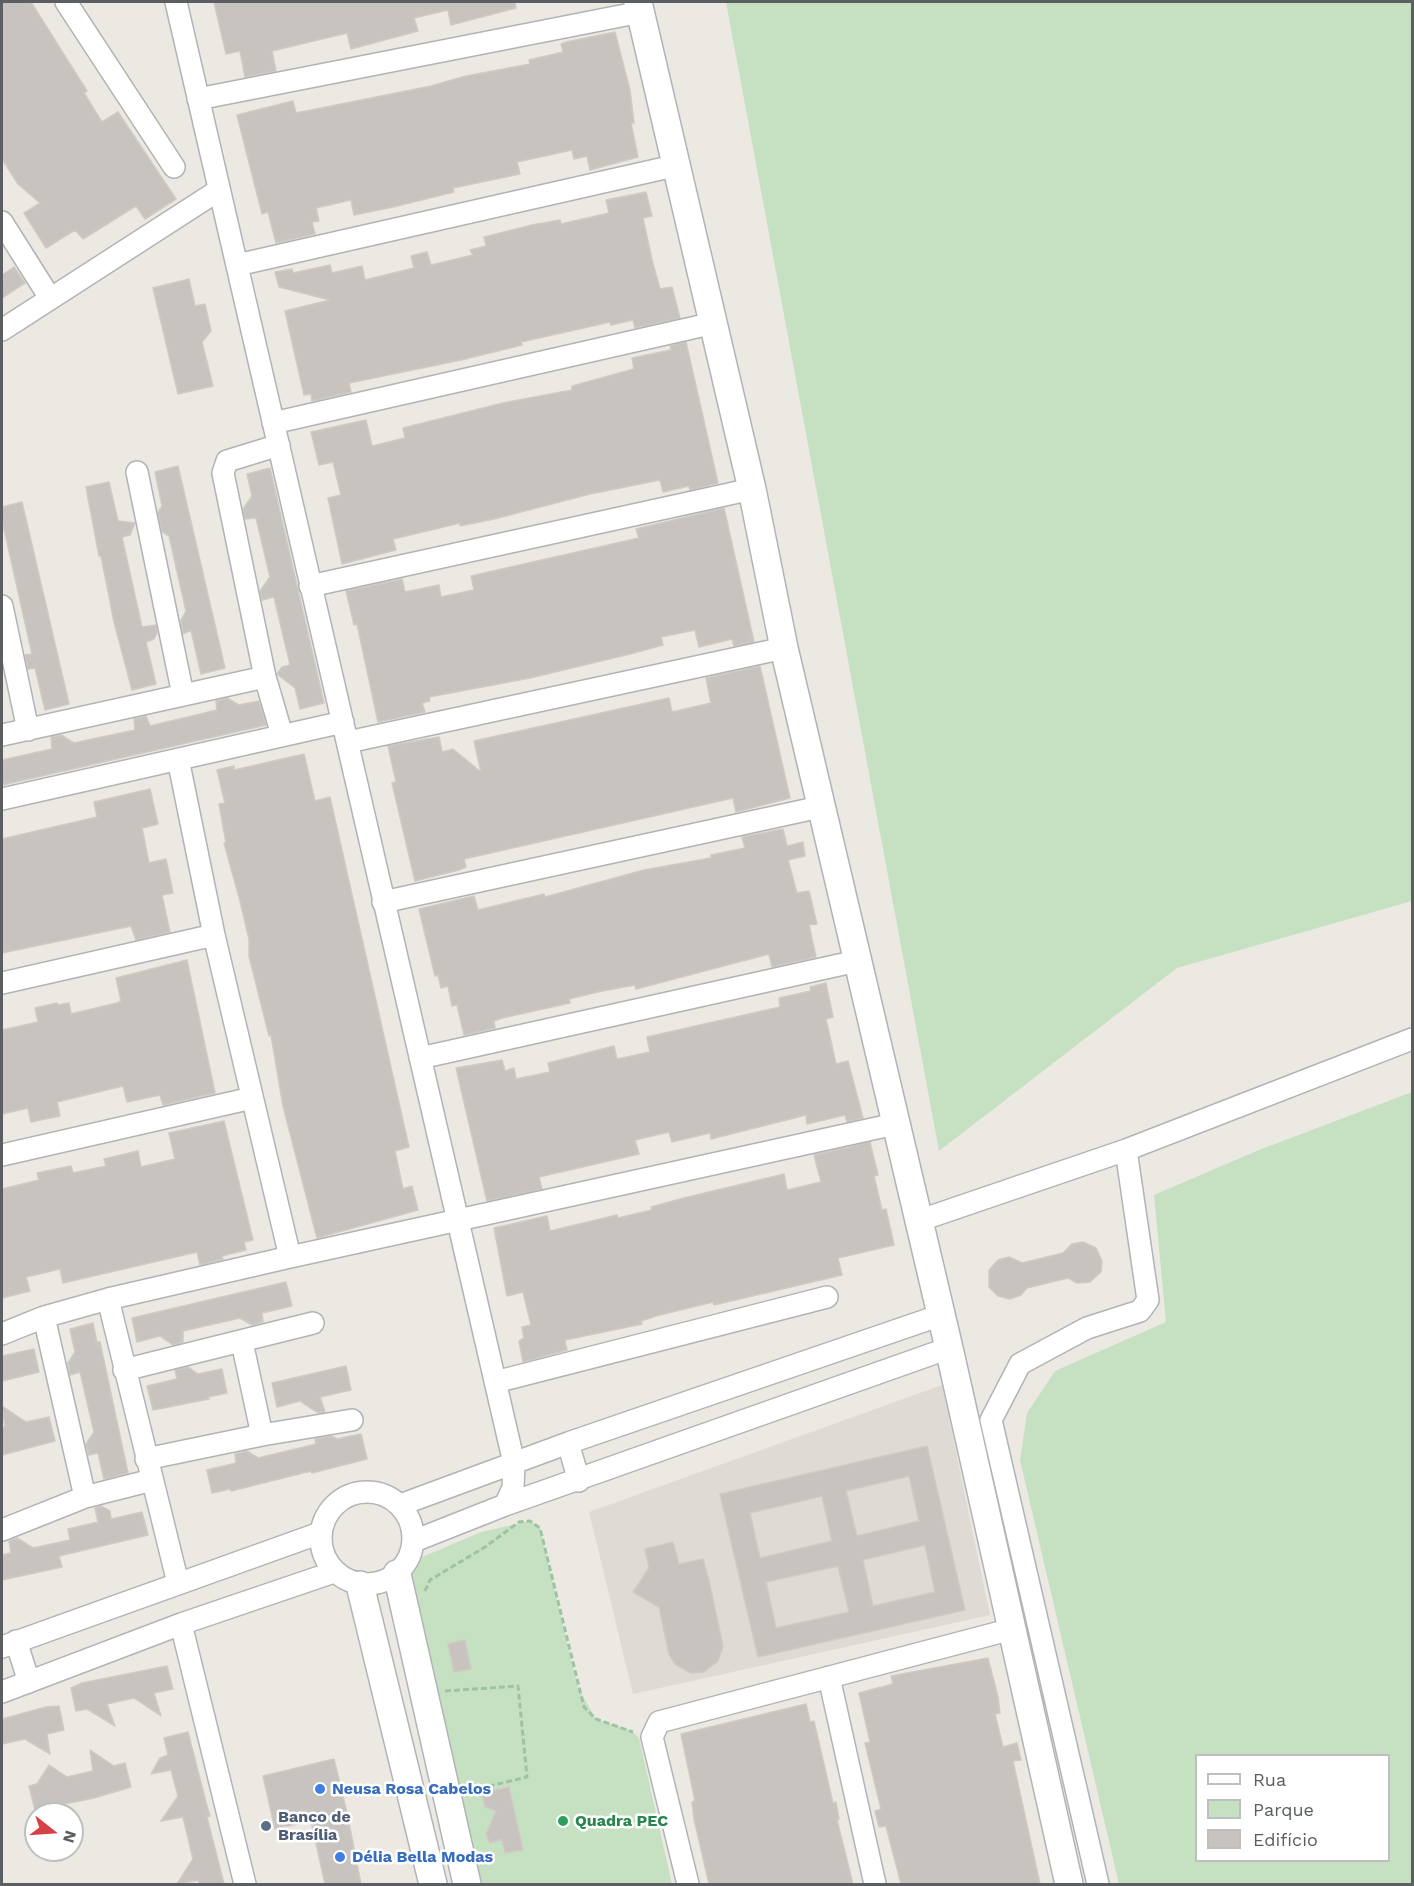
<!DOCTYPE html>
<meta charset="utf-8">
<style>
body{margin:0}
#map{position:relative;width:1414px;height:1886px;overflow:hidden;background:#ece9e3;font-family:"Work Sans",sans-serif}
canvas{display:block}
.frame{position:absolute;inset:0;border:3px solid #5b5f62;pointer-events:none}
.legend{position:absolute;left:1195px;top:1754px;width:195px;height:108px;box-sizing:border-box;background:#fff;border:2px solid #bdbfc0;margin:0;padding:8px 10px;list-style:none;font-size:18px;color:#5b5f62}
.legend li{display:flex;align-items:center;gap:12px;height:30px}
.legend b{width:30px;border:2px solid #bdbfc0}
.north{position:absolute;left:24px;top:1802px;width:60px;height:60px;box-sizing:border-box;background:#fff;border:2px solid #bdbfc0;border-radius:50%;rotate:107deg;font-size:16px;font-weight:700;line-height:24px;text-align:center;color:#5b5f62}
.north::after{content:'';display:block;margin:auto;width:21px;height:27px;background:#d54049;clip-path:polygon(50% 0,100% 100%,50% 72%,0 100%)}
</style>
<div id="map">
<canvas width="1414" height="1886"></canvas>
<div class="frame"></div>
<ul class="legend">
<li><b style="height:8px;background:#fff"></b>Rua</li>
<li><b style="height:16px;background:#c6e1c2"></b>Parque</li>
<li><b style="height:16px;background:#c7c4c0"></b>Edifício</li>
</ul>
<div class="north">N</div>
</div>
<script>
const ctx = document.querySelector('canvas').getContext('2d');
ctx.lineJoin = 'round';
function fill(path, color) { ctx.fillStyle = color; ctx.fill(path, 'evenodd'); }
const shape = rows => new Path2D(rows.map(r => 'M' + r).join(''));
function trace(path, color, width, dash) { ctx.strokeStyle = color; ctx.lineWidth = width; ctx.lineCap = dash ? 'butt' : 'round'; ctx.setLineDash(dash || []); ctx.stroke(path); }
function write(font, color, halo, rows, align = 'center') {
  ctx.font = font + ' "Work Sans",sans-serif'; ctx.lineWidth = 5; ctx.setLineDash([]); ctx.textBaseline = 'middle'; ctx.strokeStyle = halo; ctx.fillStyle = color; for (const [text, x, y, turn = 0] of rows) {
    ctx.save(); ctx.translate(x, y); ctx.rotate((+turn || 0) * Math.PI / 180); ctx.textAlign = isNaN(turn) ? turn : align; if (halo) ctx.strokeText(text, 0, 0); ctx.fillText(text, 0, 0); ctx.restore();
  }
}
fill(shape([
 [942,1385,990,1615,633,1694,589,1512]
]), '#dfdad4');
fill(shape([
 [726,2,1412,2,1412,901,1177,968,939,1151],
 [1412,1092,1412,1884,1119,1884,1020,1460,1027,1413,1055,1371,1166,1322,1154,1195,1259,1150],
 [1196,1756,1388,1756,1388,1860,1196,1860],
 [530,1521,540,1528,578,1688,596,1719,632,1731,639,1738,672,1884,478,1884,408,1580,420,1558,481,1532]
]), '#c6e1c2');
const building = shape([
 [2,2,31,2,87,91,84,93,102,122,118,112,176,199,145,219,136,206,83,239,75,230,46,248,24,213,40,203,18,184,2,159,2,2],
 [214,2,515,2,516,8,451,25,448,10,414,18,418,31,351,49,347,33,272,51,276,71,245,77,240,51,226,54,214,2],
 [615,32,630,90,634,123,631,123,638,157,590,170,587,156,574,159,572,150,517,162,520,174,453,188,454,192,393,207,354,215,351,200,316,208,319,221,312,222,315,234,276,243,268,212,262,214,237,115,293,101,296,113,431,86,466,76,530,64,529,60,563,52,561,44,566,42,615,32],
 [646,192,652,216,643,218,652,260,660,289,672,287,680,318,635,328,633,320,611,325,610,322,521,342,522,345,461,360,349,383,351,392,312,401,311,394,304,395,285,311,330,300,279,287,275,272,292,269,293,273,330,265,332,273,362,266,365,280,414,268,411,256,427,252,431,265,473,255,470,250,486,246,484,237,532,225,560,220,561,224,609,213,606,200,646,192],
 [14,267,25,283,2,298,2,275,14,267],
 [189,279,195,306,205,304,211,331,202,342,213,386,178,394,153,288,189,279],
 [686,342,718,483,690,490,689,486,663,492,660,480,590,494,494,519,460,526,460,523,393,539,396,550,342,564,328,498,341,495,333,462,319,465,311,432,366,420,372,446,405,438,403,428,503,403,572,390,572,386,634,369,632,358,671,350,670,346,686,342],
 [178,466,225,668,201,674,191,630,183,634,181,620,186,611,169,536,162,532,158,512,162,506,155,472,178,466],
 [270,468,324,703,300,709,295,688,277,674,282,667,290,665,274,597,262,600,260,591,270,577,256,518,245,519,243,509,252,496,247,474,270,468],
 [109,482,118,521,135,523,130,535,122,537,142,627,156,625,157,633,154,639,146,642,156,684,132,690,114,622,101,556,99,556,86,487,109,482],
 [22,502,69,704,45,710,35,668,28,669,25,655,32,654,2,520,2,507,22,502],
 [724,508,754,642,734,646,732,639,699,647,695,630,661,637,663,645,630,654,530,678,429,697,430,701,422,703,425,712,378,722,357,624,354,625,346,591,402,579,405,592,439,585,441,597,474,590,471,576,639,538,636,529,724,508],
 [760,666,790,798,736,812,733,798,464,859,466,867,459,870,415,881,392,783,396,782,388,746,439,737,442,752,453,749,481,772,474,741,669,698,672,712,711,703,706,678,760,666],
 [227,698,239,705,259,701,266,725,2,785,2,760,52,749,51,737,61,735,74,743,97,738,135,730,134,719,146,716,150,726,217,710,216,701,227,698],
 [304,754,315,801,330,797,409,1147,395,1151,403,1189,412,1186,418,1210,317,1238,283,1106,271,1035,269,1036,249,956,249,939,240,901,224,843,226,843,219,804,225,803,217,770,234,766,234,770,304,754],
 [150,789,158,824,142,828,149,863,166,859,173,893,162,895,170,932,136,940,131,926,2,953,2,839,97,817,94,802,150,789],
 [783,829,787,846,803,842,805,856,788,860,797,893,809,891,817,924,809,925,816,957,772,967,769,954,636,989,635,985,602,991,569,999,570,1003,502,1018,494,1021,495,1028,464,1035,457,1005,452,1006,448,986,441,988,438,975,435,976,419,909,474,896,478,910,544,894,545,897,644,870,711,858,711,855,745,848,742,837,783,829],
 [187,960,215,1093,163,1105,160,1095,127,1102,123,1086,57,1102,60,1116,31,1122,28,1108,2,1114,2,1030,38,1022,35,1008,57,1003,58,1005,69,1003,71,1014,117,1003,121,1001,116,978,187,960],
 [826,983,833,1017,826,1019,836,1064,848,1061,863,1118,847,1122,845,1115,807,1124,806,1115,711,1139,710,1133,672,1142,669,1132,635,1140,639,1154,539,1177,542,1189,487,1201,456,1068,502,1060,505,1071,514,1068,516,1079,550,1072,548,1063,614,1046,617,1059,650,1052,647,1037,780,1007,779,998,811,991,810,987,826,983],
 [224,1121,253,1240,244,1242,246,1250,222,1256,223,1259,200,1265,197,1252,63,1283,60,1269,26,1277,30,1291,2,1298,2,1189,39,1180,37,1173,71,1166,73,1173,106,1166,104,1159,138,1151,141,1167,175,1159,169,1133,224,1121],
 [870,1142,878,1175,874,1176,882,1210,886,1209,894,1245,838,1258,842,1275,714,1305,713,1302,656,1316,641,1321,642,1324,565,1340,567,1350,523,1362,519,1341,524,1338,522,1327,531,1325,523,1292,507,1296,494,1228,547,1216,550,1231,617,1215,618,1218,652,1210,651,1207,684,1198,784,1174,787,1190,821,1182,814,1155,870,1142],
 [1083,1242,1096,1248,1102,1261,1101,1272,1090,1282,1077,1283,1068,1278,1027,1288,1021,1295,1010,1299,998,1296,989,1287,989,1270,998,1260,1009,1257,1022,1263,1063,1253,1072,1244,1083,1242],
 [286,1282,292,1306,262,1313,263,1322,252,1325,240,1318,183,1331,183,1342,173,1345,160,1336,137,1342,132,1318,286,1282],
 [93,1323,97,1342,100,1342,128,1473,104,1479,98,1453,89,1455,86,1444,94,1432,80,1372,70,1375,68,1363,75,1352,70,1329,93,1323],
 [34,1349,39,1372,2,1381,2,1356,34,1349],
 [346,1366,351,1390,320,1397,325,1412,318,1413,300,1401,277,1407,272,1383,346,1366],
 [188,1367,198,1374,222,1369,227,1393,208,1397,209,1399,153,1410,147,1386,177,1379,175,1370,188,1367],
 [2,1406,26,1422,49,1417,55,1441,2,1455,2,1428,5,1427,2,1406],
 [361,1434,367,1459,312,1473,311,1471,231,1491,230,1489,212,1493,207,1470,236,1463,235,1454,247,1451,258,1458,316,1444,315,1439,332,1436,337,1439,361,1434],
 [927,1446,965,1610,758,1657,720,1494,927,1446],
 [909,1476,919,1521,857,1536,846,1491,909,1476],
 [822,1496,832,1541,760,1558,750,1513,822,1496],
 [925,1545,935,1592,873,1606,863,1560,925,1545],
 [838,1566,849,1612,776,1628,766,1582,838,1566],
 [101,1506,110,1511,111,1519,142,1512,148,1535,59,1556,62,1567,2,1580,2,1555,11,1553,9,1541,17,1538,33,1548,70,1540,68,1529,98,1522,95,1508,101,1506],
 [673,1542,679,1564,703,1559,709,1581,723,1646,718,1661,704,1672,691,1673,675,1664,669,1654,659,1607,633,1592,649,1568,645,1549,673,1542],
 [465,1640,471,1669,454,1672,448,1644,465,1640],
 [988,1658,998,1697,1000,1713,995,1714,1003,1747,1017,1743,1021,1760,1013,1761,1040,1884,901,1884,886,1826,879,1827,875,1811,881,1809,865,1743,870,1742,859,1693,893,1684,891,1676,988,1658],
 [167,1666,173,1689,154,1693,161,1716,134,1698,107,1704,115,1726,87,1709,76,1711,71,1688,82,1683,167,1666],
 [806,1704,810,1722,814,1721,833,1803,836,1802,839,1819,837,1820,853,1884,709,1884,694,1819,692,1802,695,1801,681,1734,806,1704],
 [59,1706,64,1730,47,1734,50,1754,25,1739,2,1744,2,1719,46,1707,59,1706],
 [188,1732,207,1806,210,1816,207,1817,224,1884,199,1884,198,1880,177,1884,193,1859,183,1817,161,1821,178,1796,171,1770,151,1774,160,1758,168,1755,164,1738,188,1732],
 [90,1750,114,1766,125,1763,131,1787,94,1798,35,1810,29,1786,37,1784,49,1765,67,1777,93,1771,90,1750],
 [334,1759,347,1813,361,1884,325,1884,311,1821,275,1829,263,1776,334,1759],
 [509,1787,523,1850,505,1853,502,1839,490,1843,486,1834,496,1811,485,1807,482,1793,509,1787]
]);
fill(building, '#c7c4c0');
trace(building, '#d0cac2', 1.5);
const minor = shape([
 [66,2,174,167],
 [176,2,514,1463,513,1488,505,1505],
 [198,99,641,12],
 [2,222,50,298],
 [237,265,678,165],
 [2,330,219,190],
 [273,423,714,323],
 [279,445,227,461,223,473,265,677,282,735],
 [137,472,183,695],
 [310,586,752,489],
 [2,606,28,730],
 [2,735,265,677],
 [348,742,784,648],
 [2,799,343,722],
 [383,902,820,807],
 [214,935,290,1257],
 [2,983,214,935,178,759],
 [420,1058,857,961],
 [2,1155,252,1098],
 [918,1221,1126,1150],
 [108,1299,178,1583],
 [44,1317,85,1497,152,1480],
 [2,1334,44,1317,108,1299,290,1257,895,1124],
 [124,1370,313,1323],
 [495,1382,827,1297],
 [262,1435,352,1420],
 [568,1443,579,1481],
 [146,1459,262,1435,242,1342],
 '321 1538a46 46 0 1 1 92 0a46 46 0 1 1-92 0Z',
 [400,1505,568,1443,941,1315],
 [2,1530,85,1497],
 [414,1541,505,1505,949,1348],
 [181,1624,245,1884],
 [16,1641,29,1682],
 [2,1647,320,1533],
 [829,1677,875,1884],
 [2,1692,181,1624,334,1572],
 [688,1884,652,1737,659,1722,1012,1629],
 [1098,1884,991,1420,1020,1364,1087,1328,1140,1311,1148,1300,1126,1150,1412,1039]
]);
const tertiary = shape([
 [638,2,752,489,784,648,949,1348,1069,1884],
 [397,1574,467,1884],
 [360,1585,433,1884]
]);
trace(minor, '#b0b4b7', 24);
trace(tertiary, '#b0b4b7', 30);
trace(shape([
 [425,1591,430,1580,485,1547,519,1522,530,1521,540,1528,584,1707,596,1719,633,1732],
 [445,1691,518,1686,527,1777,468,1791]
]), '#9ec3a3', 3, [6, 3]);
trace(minor, '#fff', 21);
trace(tertiary, '#fff', 27);
for (const [x, y, r, color] of [
 [320,1789,6,"#3f7fe0"],
 [563,1821,6,"#2e9e5b"],
 [266,1826,6,"#5c6f8a"],
 [340,1857,6,"#3f7fe0"]
]) { const dot = new Path2D(); dot.arc(x, y, r, 0, 2 * Math.PI); ctx.fillStyle = color; ctx.fill(dot); trace(dot, '#fff', 2); }
write('bold 16px', '#366cbe', '#fff', [
 ["Neusa Rosa Cabelos",332,1789],
 ["Délia Bella Modas",352,1857]
], 'left');
write('bold 16px', '#4e5e75', '#fff', [
 ["Banco de",278,1817],
 ["Brasília",278,1835]
], 'left');
write('bold 16px', '#27864d', '#fff', [
 ["Quadra PEC",575,1821]
], 'left');
</script>
